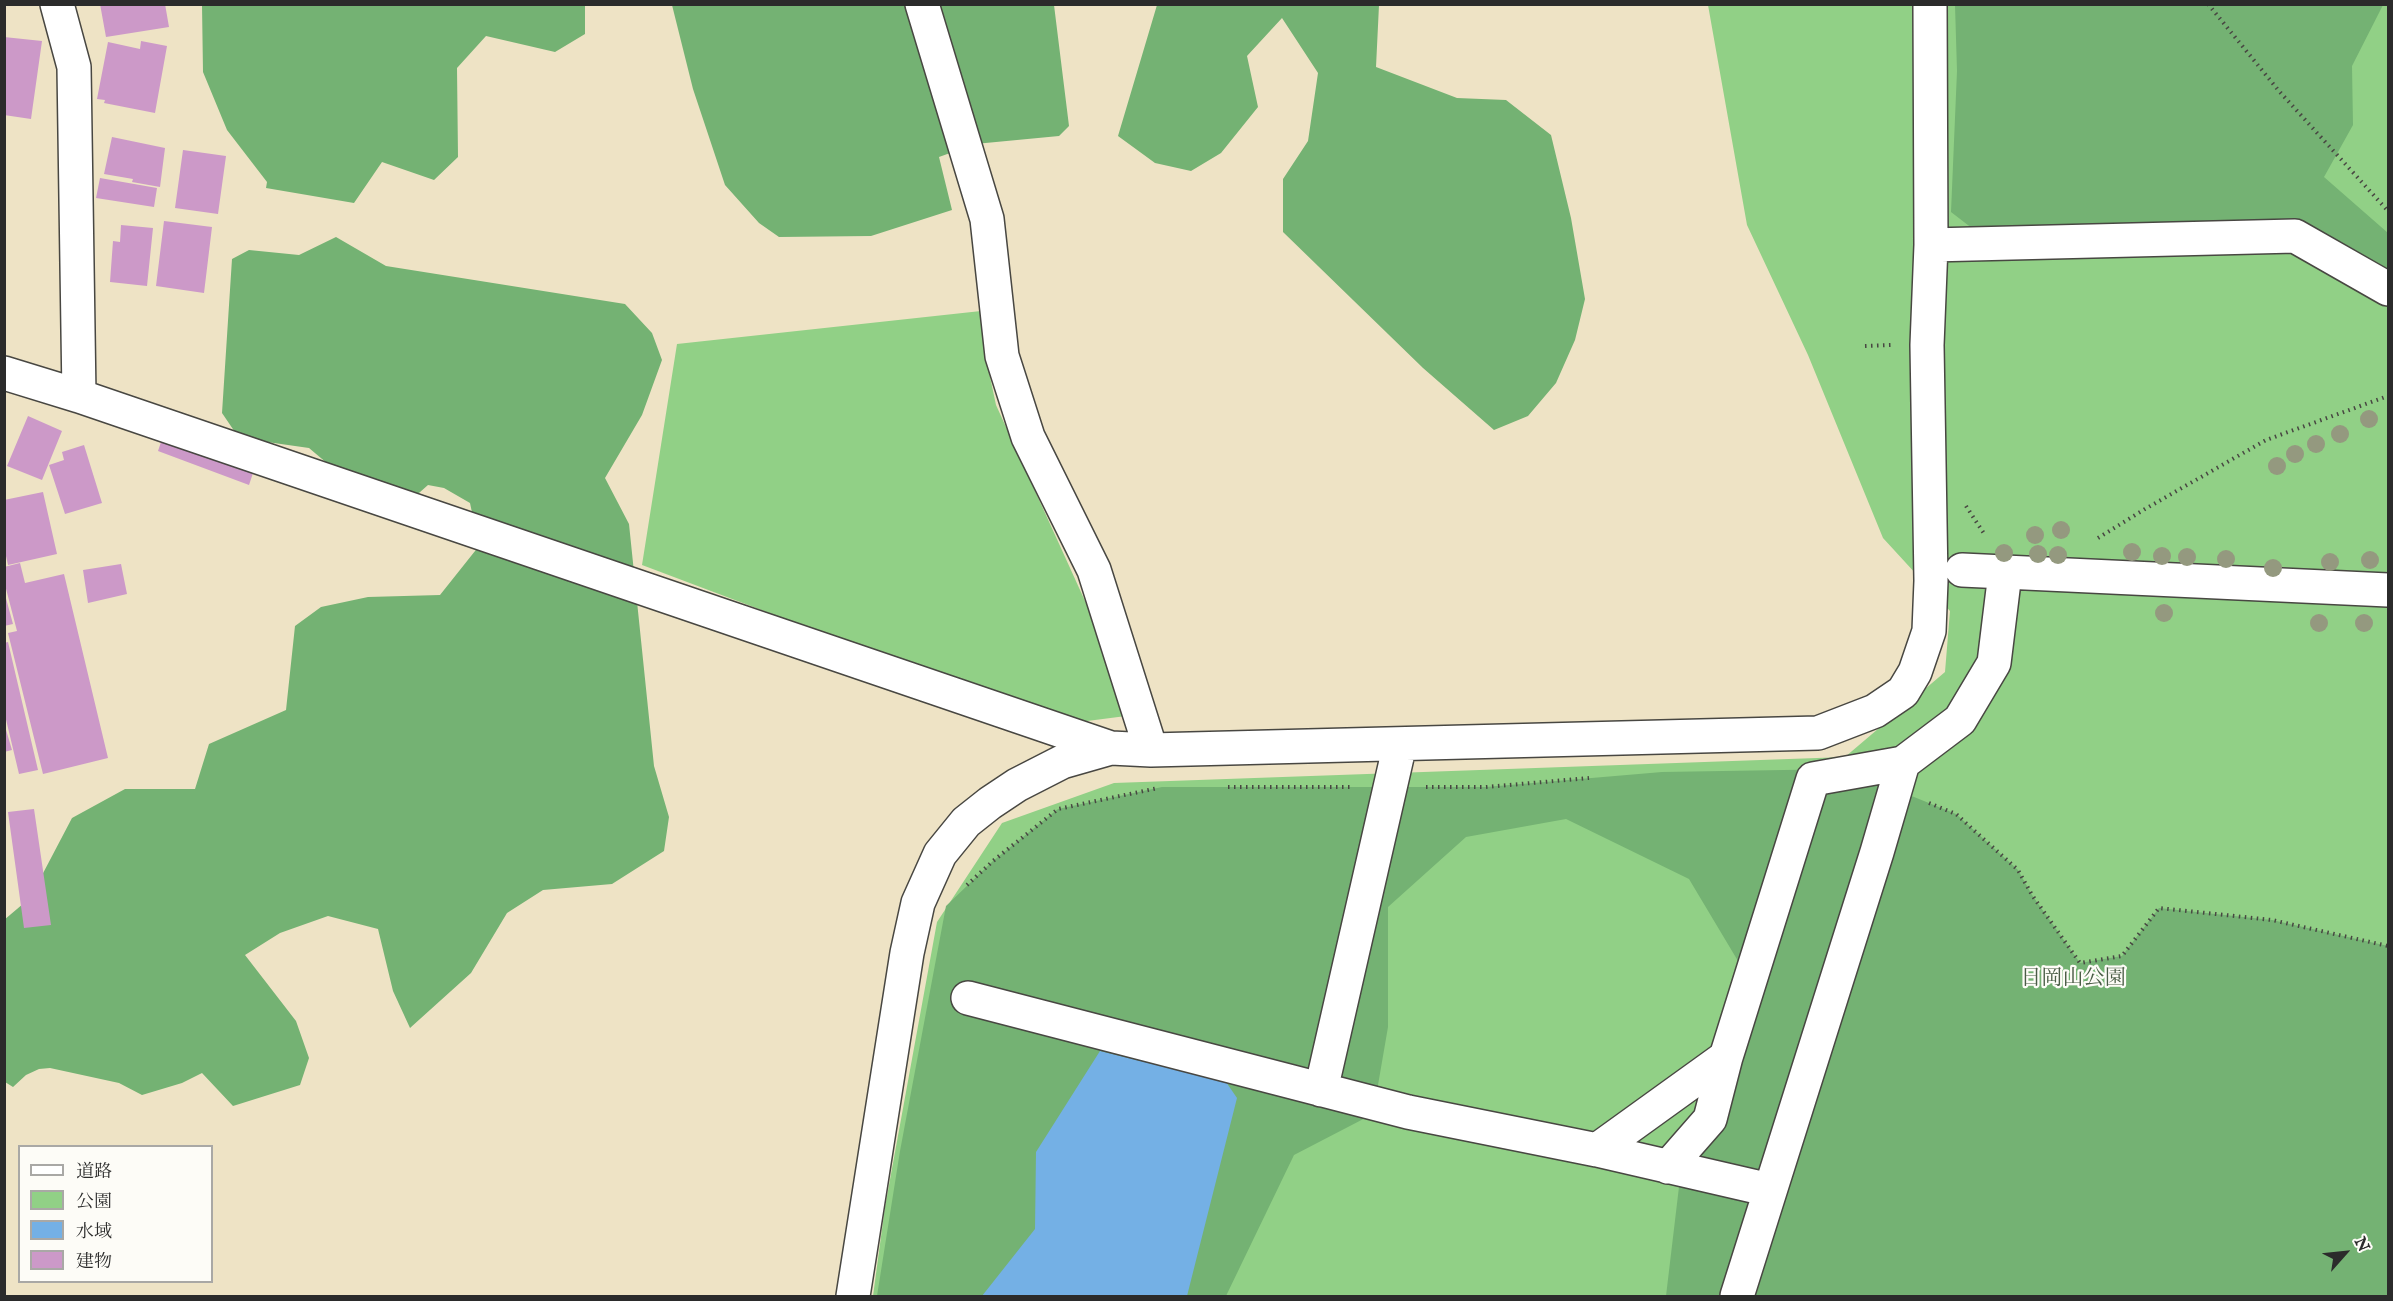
<!DOCTYPE html>
<meta charset="utf-8">
<style>
body{margin:0}
#map{position:relative;width:2393px;height:1301px;overflow:hidden;background:#eee3c5;font-family:"IM FELL English","Noto Serif JP",serif}
canvas{display:block}
.frame{position:absolute;inset:0;border:6px solid #2b2b2b;pointer-events:none}
.legend{position:absolute;left:18px;top:1145px;width:195px;height:138px;box-sizing:border-box;background:#fdfcf7;border:2px solid #a9a8a5;margin:0;padding:8px 10px;list-style:none;font-size:18px;color:#2b2b2b}
.legend li{display:flex;align-items:center;gap:12px;height:30px}
.legend b{width:30px;border:2px solid #a9a8a5}
.north{position:absolute;left:2315px;top:1223px;width:60px;height:60px;-webkit-text-stroke:4px #fdfcf7;paint-order:stroke;rotate:63deg;font-size:16px;font-weight:700;line-height:24px;text-align:center;color:#2b2b2b}
.north::after{content:'';display:block;margin:auto;width:21px;height:27px;background:#2b2b2b;clip-path:polygon(50% 0,100% 100%,50% 72%,0 100%)}
</style>
<div id="map">
<canvas width="2393" height="1301"></canvas>
<div class="frame"></div>
<ul class="legend">
<li><b style="height:8px;background:#fff"></b>道路</li>
<li><b style="height:16px;background:#91d086"></b>公園</li>
<li><b style="height:16px;background:#74b0e5"></b>水域</li>
<li><b style="height:16px;background:#cc99c8"></b>建物</li>
</ul>
<div class="north">N</div>
</div>
<script>
const ctx = document.querySelector('canvas').getContext('2d');
ctx.lineJoin = 'round';
function fill(path, color) { ctx.fillStyle = color; ctx.fill(path, 'evenodd'); }
const shape = rows => new Path2D(rows.map(r => 'M' + r).join(''));
function trace(path, color, width, dash) { ctx.strokeStyle = color; ctx.lineWidth = width; ctx.lineCap = dash ? 'butt' : 'round'; ctx.setLineDash(dash || []); ctx.stroke(path); }
function write(font, color, halo, rows, align = 'center') {
  ctx.font = font + ' "IM FELL English","Noto Serif JP",serif'; ctx.lineWidth = 4.5; ctx.setLineDash([]); ctx.textBaseline = 'middle'; ctx.strokeStyle = halo; ctx.fillStyle = color; for (const [text, x, y, turn = 0] of rows) {
    ctx.save(); ctx.translate(x, y); ctx.rotate((+turn || 0) * Math.PI / 180); ctx.textAlign = isNaN(turn) ? turn : align; if (halo) ctx.strokeText(text, 0, 0); ctx.fillText(text, 0, 0); ctx.restore();
  }
}
fill(shape([
 [1708,5,2388,5,2388,1296,873,1296,885,1207,937,922,1002,823,1114,783,1845,757,1945,672,1950,611,1883,538,1808,355,1747,225],
 [981,311,986,358,996,405,1100,634,1126,716,1064,724,642,565,677,344]
]), '#91d086');
fill(shape([
 [202,5,585,5,585,34,555,52,486,36,457,68,458,157,434,180,382,162,354,203,266,188,267,182,227,130,203,72],
 [672,5,1054,5,1069,126,1059,136,975,144,939,157,952,210,871,236,779,237,759,223,725,185,693,89],
 [1157,5,1379,5,1376,67,1457,98,1506,100,1551,135,1571,218,1585,299,1575,340,1556,383,1528,416,1494,430,1423,368,1283,232,1283,179,1308,141,1318,73,1282,18,1247,56,1258,107,1221,153,1191,171,1155,163,1118,136],
 [1955,5,2383,5,2352,66,2353,125,2324,177,2388,233,2388,277,2336,253,1977,232,1951,212,1957,71],
 [336,237,386,266,625,304,652,333,662,360,642,415,605,478,629,524,654,766,669,817,664,851,612,884,543,890,507,913,471,973,410,1028,393,991,378,929,328,916,280,933,245,955,296,1021,309,1058,300,1085,233,1106,202,1073,182,1083,142,1095,119,1083,50,1068,39,1069,26,1075,13,1087,5,1082,4,920,30,898,72,818,125,789,195,789,209,744,286,710,295,626,321,607,368,597,440,595,479,546,470,503,444,488,428,485,402,508,347,480,309,448,239,438,222,413,232,259,249,250,299,255],
 [1845,769,1956,814,2018,870,2032,895,2080,963,2122,956,2159,908,2272,920,2388,946,2388,1296,1666,1296,1681,1170,1738,961,1689,879,1566,819,1466,837,1388,907,1388,1027,1373,1114,1294,1155,1226,1296,877,1296,900,1151,946,906,993,861,1058,809,1162,787,1486,787,1662,772]
]), '#74b273');
fill(shape([
 [1100,1051,1226,1082,1237,1098,1187,1296,982,1296,1035,1229,1036,1152]
]), '#74b0e5');
fill(shape([
 [100,4,165,4,169,27,106,37],
 [4,37,42,41,31,119,4,115],
 [141,41,167,46,155,113,104,103,105,100,97,99,108,42,140,49],
 [112,137,165,148,160,187,132,182,133,179,104,174],
 [183,150,226,156,218,214,175,208],
 [100,178,157,188,154,207,96,198],
 [164,221,212,227,204,293,156,286],
 [121,225,153,228,147,286,110,282,113,241,120,242],
 [28,416,62,431,42,480,7,466],
 [165,430,256,464,249,485,158,451],
 [84,445,102,503,65,514,49,465,64,460,62,452],
 [43,492,57,554,8,565,4,547,4,500],
 [20,563,25,583,64,574,108,758,43,774,8,633,17,631,4,581,4,567],
 [121,564,127,594,88,603,83,570],
 [4,591,13,624,4,626],
 [8,642,38,770,19,774,4,711,4,643],
 [4,723,12,750,4,752],
 [34,809,51,925,24,928,8,812]
]), '#cc99c8');
const minor = shape([
 [57,4,74,67,79,396],
 [922,4,987,219,1002,356,1028,437,1094,570,1151,750],
 [1931,245,2295,236,2388,289],
 [4,373,79,396,1111,748],
 [1962,570,2388,590],
 [968,998,1408,1112,1597,1150,1770,1190],
 [1321,1090,1400,744],
 [1597,1150,1726,1057],
 [1668,1167,1710,1119,1726,1057,1813,779,1903,763],
 [853,1296,907,953,918,903,940,854,966,822,990,803,1017,785,1062,762,1111,748,1151,750,1818,733,1875,711,1903,692,1915,672,1929,631,1931,581,1927,345,1931,245,1930,4],
 [1737,1296,1877,852,1903,763,1960,720,1994,663,2005,573]
]);
trace(minor, '#484742', 36);
trace(shape([
 [2208,4,2279,91,2388,211],
 [1865,346,1891,345],
 [1966,506,1985,535],
 [2098,538,2145,509,2266,440,2388,396],
 [1228,787,1353,787],
 [1426,787,1486,787,1589,778],
 [1929,803,1956,814,2018,870,2032,895,2080,963,2122,956,2159,908,2272,920,2388,946],
 [967,885,993,861,1058,809,1158,788]
]), '#484742', 4, [1.5, 4.5]);
trace(minor, '#fff', 33);
ctx.fillStyle = '#94997f';
for (const [x, y] of [
 [2369,419],
 [2340,434],
 [2316,444],
 [2295,454],
 [2277,466],
 [2061,530],
 [2035,535],
 [2132,552],
 [2004,553],
 [2038,554],
 [2058,555],
 [2162,556],
 [2187,557],
 [2226,559],
 [2370,560],
 [2330,562],
 [2273,568],
 [2164,613],
 [2319,623],
 [2364,623]
]) { ctx.beginPath(); ctx.arc(x, y, 9, 0, 2 * Math.PI); ctx.fill(); }
write('21px', '#4a5d46', '#fdfcf7', [
 ["日岡山公園",2073,980]
]);
</script>
